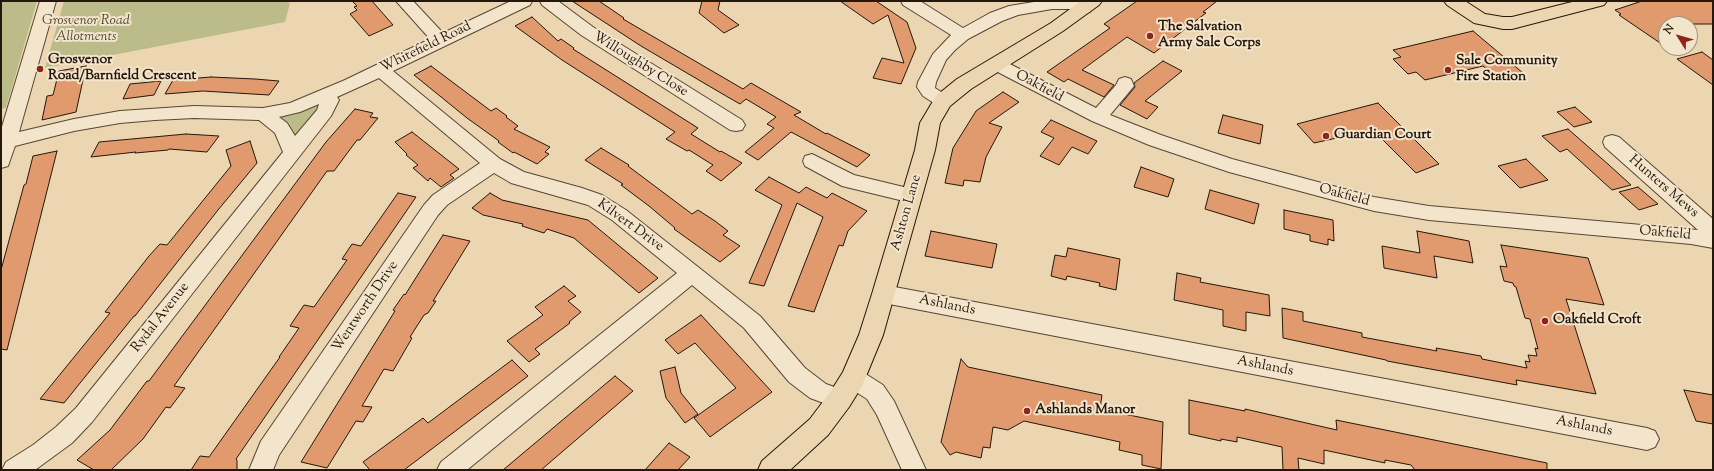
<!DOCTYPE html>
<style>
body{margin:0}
#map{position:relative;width:1714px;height:471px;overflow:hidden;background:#ecd5b1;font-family:"Sorts Mill Goudy",serif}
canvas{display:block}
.frame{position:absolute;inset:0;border:2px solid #24180b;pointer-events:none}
.north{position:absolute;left:1658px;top:16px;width:40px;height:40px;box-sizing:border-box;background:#f3e4cc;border:1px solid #a0927f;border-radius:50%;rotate:307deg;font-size:11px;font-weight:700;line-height:16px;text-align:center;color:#24180b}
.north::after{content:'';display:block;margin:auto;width:14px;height:18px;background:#8f2418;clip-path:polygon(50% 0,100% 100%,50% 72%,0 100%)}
</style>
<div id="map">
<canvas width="1714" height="471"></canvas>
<div class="frame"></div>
<div class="north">N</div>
</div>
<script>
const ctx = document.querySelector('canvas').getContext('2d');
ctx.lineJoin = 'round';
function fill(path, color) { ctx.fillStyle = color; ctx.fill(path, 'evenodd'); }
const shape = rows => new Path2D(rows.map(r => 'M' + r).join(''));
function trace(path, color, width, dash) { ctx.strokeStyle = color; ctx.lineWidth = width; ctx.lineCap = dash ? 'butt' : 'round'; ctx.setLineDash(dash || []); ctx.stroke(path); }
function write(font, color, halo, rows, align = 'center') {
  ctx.font = font + ' "Sorts Mill Goudy",serif'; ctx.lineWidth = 4; ctx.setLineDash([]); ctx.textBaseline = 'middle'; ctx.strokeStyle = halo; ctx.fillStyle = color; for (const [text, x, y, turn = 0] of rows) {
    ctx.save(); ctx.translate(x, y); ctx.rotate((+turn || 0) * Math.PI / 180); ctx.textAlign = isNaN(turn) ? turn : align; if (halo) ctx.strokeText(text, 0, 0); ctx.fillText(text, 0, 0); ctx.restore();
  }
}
fill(shape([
 [1,1,37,1,6,108,1,109],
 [64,1,285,1,290,3,285,22,45,68],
 [330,100,306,135,286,136,276,112]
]), '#bbbc89');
const building = shape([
 [352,1,372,1,393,25,369,36,350,14,357,10,354,7,357,6,352,1],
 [572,1,599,1,624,18,623,19,743,89,751,83,801,112,794,115,826,134,827,133,870,155,857,167,791,132,758,160,745,152,774,128,767,124,776,117,746,99,740,104,726,96,641,46,572,1],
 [702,1,720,1,718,10,739,25,724,33,699,13,702,1],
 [840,1,876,1,907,22,916,48,901,84,873,78,882,58,904,63,888,15,873,24,840,1],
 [1137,1,1217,1,1203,12,1206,13,1154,53,1127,37,1082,70,1114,85,1104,97,1068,79,1064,82,1047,72,1110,28,1104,24,1137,1],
 [1642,1,1713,1,1713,24,1666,24,1666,47,1619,15,1621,14,1615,10,1642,1],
 [532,17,558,41,561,39,574,48,573,49,698,128,691,134,720,152,721,151,742,163,721,181,706,171,713,165,689,150,687,151,666,139,675,132,562,60,515,26,532,17],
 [1473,31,1523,73,1498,79,1483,66,1425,80,1416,72,1408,74,1393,59,1401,57,1393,50,1473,31],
 [1702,52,1713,60,1713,85,1677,59,1702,52],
 [1163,61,1182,71,1145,101,1158,107,1147,119,1120,105,1135,87,1134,83,1163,61],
 [86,66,76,112,42,120,47,96,53,95,59,71,86,66],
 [431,66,491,111,496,108,507,116,506,117,518,126,514,129,550,147,545,152,549,154,537,164,514,152,513,153,498,142,499,141,467,118,414,75,431,66],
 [211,77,255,79,279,81,269,95,203,91,165,94,173,80,211,77],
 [161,81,154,95,123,99,130,84,161,81],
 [1003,92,1019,102,989,123,1002,127,986,157,980,182,964,180,963,186,945,183,953,148,976,111,1003,92],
 [1378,103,1439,164,1416,173,1373,130,1314,143,1297,124,1378,103],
 [1575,107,1592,122,1574,127,1557,112,1575,107],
 [355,109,373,113,370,117,378,118,360,140,357,140,334,171,327,171,174,386,185,388,170,408,166,407,143,439,111,470,94,470,77,460,110,430,147,381,149,381,326,142,355,109],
 [1223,115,1263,125,1260,144,1218,133,1223,115],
 [1051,120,1097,141,1088,154,1072,147,1059,165,1040,156,1054,138,1041,132,1051,120],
 [1568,129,1609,165,1631,185,1612,190,1567,149,1560,152,1542,136,1568,129],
 [412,132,459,169,450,175,454,178,441,187,430,178,428,181,413,168,418,165,406,155,407,154,395,142,412,132],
 [186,134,219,136,207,152,169,149,168,150,135,153,136,152,91,157,99,142,186,134],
 [250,141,257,163,218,210,135,316,134,316,64,403,40,399,110,313,105,312,149,256,160,244,167,245,231,166,226,150,250,141],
 [601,148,629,165,628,166,692,214,698,210,715,221,728,231,723,235,740,246,720,262,674,229,675,228,649,206,621,185,623,184,585,160,601,148],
 [57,151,7,350,1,349,1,270,24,185,26,184,33,156,57,151],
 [1526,159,1548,180,1520,188,1498,166,1526,159],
 [1141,167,1174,179,1168,197,1134,187,1141,167],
 [769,177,799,193,806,187,827,198,832,193,867,211,848,231,843,246,839,245,814,312,788,306,823,217,797,203,764,286,749,283,782,205,755,190,769,177],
 [1638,187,1658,204,1639,210,1619,192,1638,187],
 [1210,190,1259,204,1254,224,1205,209,1210,190],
 [398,193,416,197,236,459,237,460,237,470,191,470,200,456,209,457,280,357,279,357,299,328,290,326,304,305,314,307,347,260,342,259,352,244,361,246,398,193],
 [490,193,502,200,588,220,658,278,639,293,574,238,547,229,544,233,522,226,523,224,483,215,472,208,490,193],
 [1284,210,1333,220,1334,241,1328,239,1328,245,1310,241,1310,235,1284,229,1284,210],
 [931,231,997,244,992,268,925,256,931,231],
 [1417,231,1469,241,1473,263,1434,256,1437,278,1384,268,1382,246,1420,253,1417,231],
 [443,235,470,241,433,301,436,301,428,313,424,315,410,337,412,338,393,371,384,369,362,406,372,407,363,422,356,421,327,468,301,462,395,311,393,310,404,294,405,295,443,235],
 [1501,245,1588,258,1604,305,1566,299,1596,394,1516,380,1517,385,1387,361,1386,360,1283,338,1282,308,1303,312,1303,321,1362,333,1362,337,1437,351,1436,348,1481,356,1482,359,1527,368,1525,361,1530,362,1528,355,1537,356,1535,348,1538,349,1530,319,1525,318,1516,287,1514,286,1513,283,1504,281,1500,266,1507,267,1501,245],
 [1068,248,1120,259,1116,290,1099,286,1100,283,1067,276,1066,280,1051,276,1055,255,1066,257,1068,248],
 [1177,273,1201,278,1200,282,1269,295,1270,316,1246,312,1246,331,1223,326,1223,310,1174,300,1177,273],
 [564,286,576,296,568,301,581,312,569,322,570,323,535,349,540,354,529,362,507,341,543,315,535,307,564,286],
 [701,315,772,392,710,437,694,418,736,388,695,343,678,354,665,340,701,315],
 [961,359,968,367,1102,395,1100,409,1163,422,1161,469,1142,465,1142,455,1119,450,1120,442,1024,421,1008,430,993,427,990,448,983,447,981,458,956,452,950,455,941,442,961,359],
 [512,360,528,376,404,470,370,470,363,462,423,418,428,423,512,360],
 [675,367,681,393,698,414,685,423,666,398,660,371,675,367],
 [615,376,633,391,541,470,503,470,615,376],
 [1684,390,1713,395,1713,424,1696,421,1684,390],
 [1189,400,1245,411,1245,409,1337,430,1336,420,1547,463,1547,470,1415,470,1411,465,1385,460,1385,463,1324,450,1324,464,1298,458,1299,470,1283,470,1282,447,1237,437,1237,442,1221,439,1221,441,1189,434,1189,400],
 [669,443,690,457,678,470,645,470,669,443]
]);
fill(building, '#e1996e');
trace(building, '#24180b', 1);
const minor = shape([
 [40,1,56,1,19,132,74,119,120,111,194,106,263,108,290,103,345,80,430,39,396,1,413,1,443,33,511,1,532,1,530,5,393,71,500,159,524,172,582,188,602,195,626,210,760,316,805,368,826,384,848,392,851,399,848,406,840,409,810,398,789,382,744,328,692,285,467,470,437,470,441,462,677,273,612,220,588,205,511,183,494,173,447,205,438,215,279,455,273,470,249,470,261,441,424,205,433,195,480,163,379,78,337,97,339,100,331,116,92,422,72,443,35,470,2,470,6,462,33,445,56,427,76,408,283,152,275,133,259,120,194,118,155,120,120,123,74,131,15,146,8,166,1,168,1,130,40,1],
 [319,104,317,110,295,136,287,123,279,117,300,112,319,104],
 [540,1,558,1,593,27,742,120,745,125,742,130,736,131,730,130,581,35,542,5,540,1],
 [901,1,920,1,963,28,990,13,1009,6,1040,1,1084,1,1090,4,1092,8,1090,12,1084,13,1074,9,1052,9,1018,15,1002,21,968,39,955,50,946,60,936,82,935,88,949,97,952,101,949,105,943,107,937,105,923,96,917,87,918,82,933,54,951,35,903,5,901,1],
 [996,58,1002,60,1096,108,1116,85,1119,79,1125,77,1131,79,1134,86,1110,115,1161,135,1232,159,1374,197,1429,206,1698,230,1605,147,1603,142,1605,137,1612,135,1619,137,1713,219,1713,248,1691,244,1429,220,1374,211,1229,172,1149,145,1092,121,990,68,987,64,990,60,996,58],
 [812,154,854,175,912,189,919,191,922,196,919,201,912,203,842,186,805,166,803,161,805,156,812,154],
 [884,285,1647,428,1655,431,1659,439,1655,447,1647,450,884,303,877,300,873,294,877,288,884,285],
 [853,368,861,371,883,385,894,401,926,470,902,470,877,415,867,399,845,385,842,378,845,371,853,368]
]);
const major = shape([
 [1081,1,1102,1,1099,5,1063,31,971,89,950,106,940,123,935,150,883,335,862,386,849,407,828,435,790,470,758,470,762,461,810,419,831,391,843,372,859,335,872,294,915,150,920,123,936,96,957,79,1051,23,1081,1],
 [1444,1,1465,1,1485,14,1503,17,1512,17,1576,1,1607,1,1604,5,1512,29,1503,29,1474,23,1447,5,1444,1]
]);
trace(minor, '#564734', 2);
trace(major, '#24180b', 2);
fill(minor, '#f3e4cc');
fill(major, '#ecd5b1');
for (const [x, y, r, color] of [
 [1150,36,4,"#8f2418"],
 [40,69,4,"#8f2418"],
 [1448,70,4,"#8f2418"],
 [1326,136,4,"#8f2418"],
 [1545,321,4,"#8f2418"],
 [1027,411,4,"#8f2418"]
]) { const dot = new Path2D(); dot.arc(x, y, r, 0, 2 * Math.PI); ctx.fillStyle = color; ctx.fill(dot); trace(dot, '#f3e4cc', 1.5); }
write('italic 14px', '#514931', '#f3e4cc', [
 ["Grosvenor Road",86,22],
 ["Allotments",86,38]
]);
write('bold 14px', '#24180b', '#f3e4cc', [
 ["The Salvation",1158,28],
 ["Army Sale Corps",1158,44],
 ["Grosvenor",48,61],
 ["Road/Barnfield Crescent",48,77],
 ["Sale Community",1456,62],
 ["Fire Station",1456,78],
 ["Guardian Court",1334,136],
 ["Oakfield Croft",1553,321],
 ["Ashlands Manor",1035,411]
], 'left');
write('14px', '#24180b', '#f3e4cc', [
 ["Whitefield Road",426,48,-26],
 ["Willoughby Close",640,65,32],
 ["Oakfield",1039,87,28],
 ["Hunters Mews",1663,187,41],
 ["Oakfield",1344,196,15],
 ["Ashton Lane",907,213,-74],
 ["Kilvert Drive",630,226,36],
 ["Oakfield",1665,234,5],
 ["Ashlands",947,306,11],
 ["Wentworth Drive",366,307,-56],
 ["Rydal Avenue",161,318,-52],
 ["Ashlands",1265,367,11],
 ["Ashlands",1584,427,11]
]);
</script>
